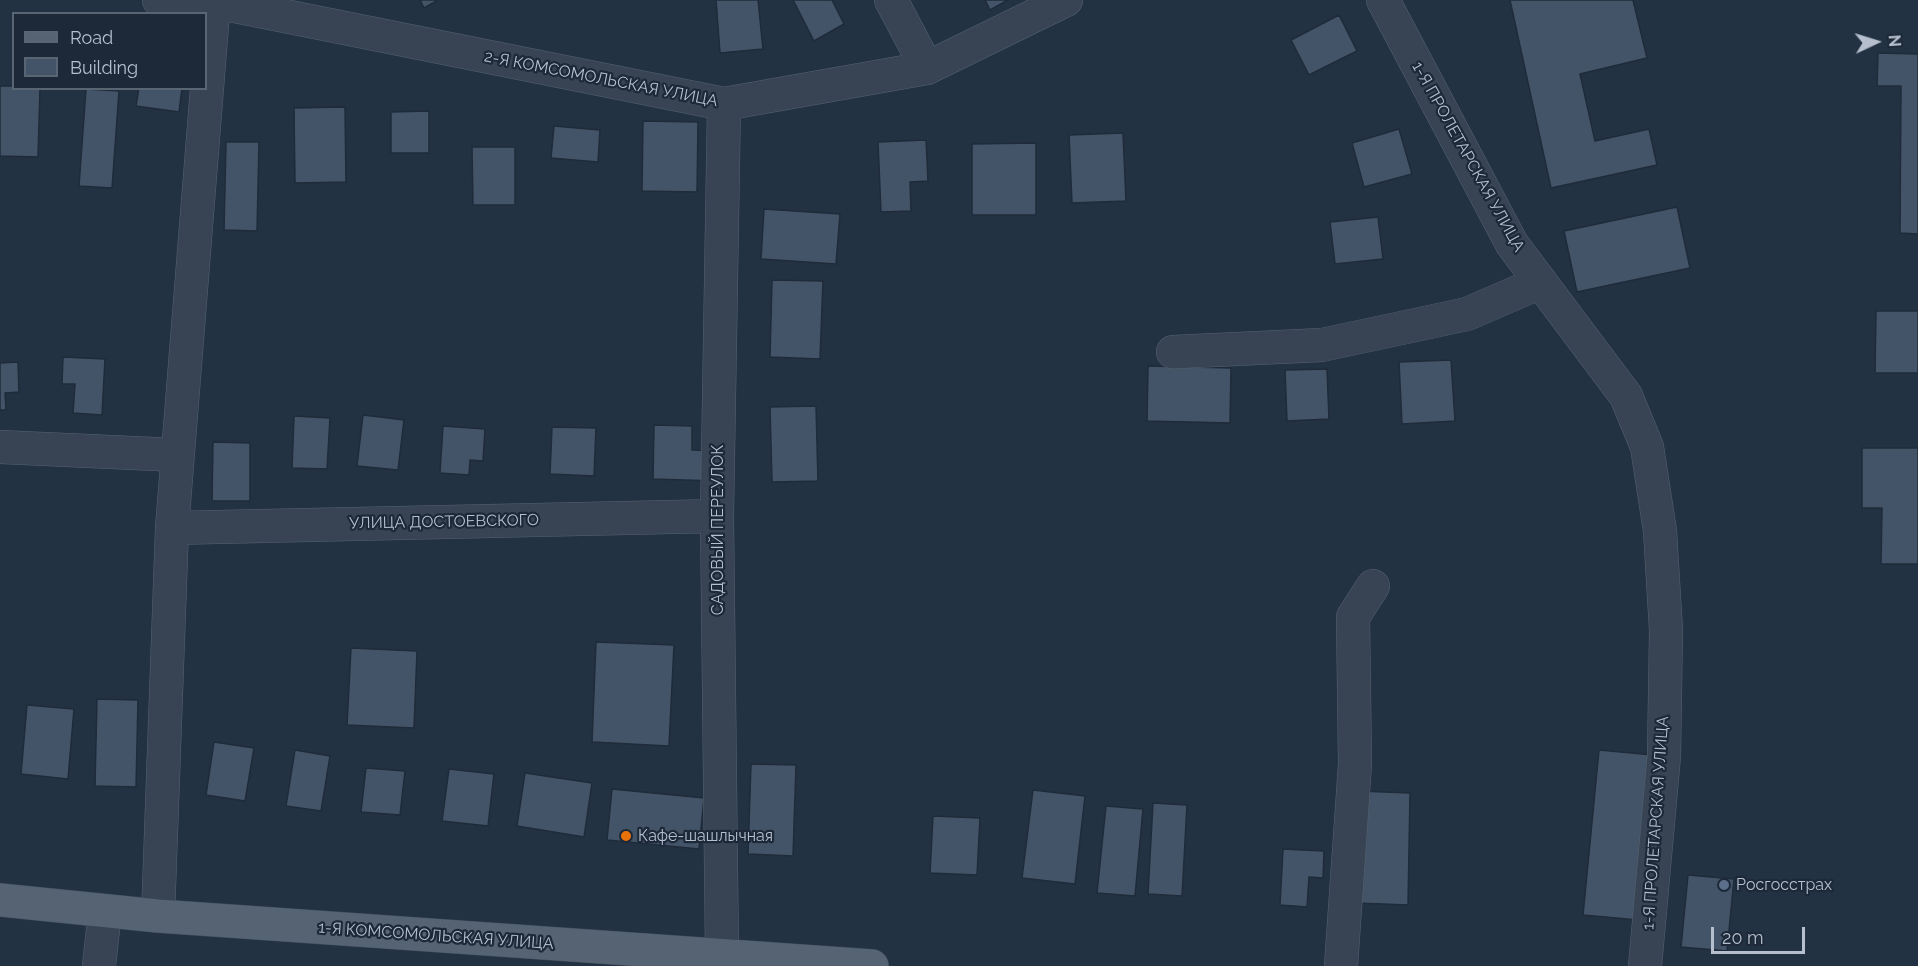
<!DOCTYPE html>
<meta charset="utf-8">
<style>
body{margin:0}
#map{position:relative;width:1918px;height:966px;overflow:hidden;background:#233243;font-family:Raleway,sans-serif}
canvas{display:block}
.legend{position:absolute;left:12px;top:12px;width:195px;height:78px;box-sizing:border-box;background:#1d2938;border:2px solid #5a6574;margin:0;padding:8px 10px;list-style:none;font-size:18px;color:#b5bfcd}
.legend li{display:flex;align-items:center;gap:12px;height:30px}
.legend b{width:30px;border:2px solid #5a6574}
.north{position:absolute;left:1846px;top:12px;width:60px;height:60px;-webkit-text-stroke:4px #1d2938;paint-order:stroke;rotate:86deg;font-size:16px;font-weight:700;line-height:24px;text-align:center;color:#b5bfcd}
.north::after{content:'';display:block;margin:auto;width:21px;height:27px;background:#b5bfcd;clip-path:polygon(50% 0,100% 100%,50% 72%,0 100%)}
.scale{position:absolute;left:1711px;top:927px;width:94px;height:27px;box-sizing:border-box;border:3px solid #b5bfcd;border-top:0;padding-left:8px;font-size:18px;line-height:21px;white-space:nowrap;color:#b5bfcd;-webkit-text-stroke:4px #1d2938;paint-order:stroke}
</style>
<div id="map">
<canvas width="1918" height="966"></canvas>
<ul class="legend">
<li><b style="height:8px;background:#566373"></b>Road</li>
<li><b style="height:16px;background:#445468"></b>Building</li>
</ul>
<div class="north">N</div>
<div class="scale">20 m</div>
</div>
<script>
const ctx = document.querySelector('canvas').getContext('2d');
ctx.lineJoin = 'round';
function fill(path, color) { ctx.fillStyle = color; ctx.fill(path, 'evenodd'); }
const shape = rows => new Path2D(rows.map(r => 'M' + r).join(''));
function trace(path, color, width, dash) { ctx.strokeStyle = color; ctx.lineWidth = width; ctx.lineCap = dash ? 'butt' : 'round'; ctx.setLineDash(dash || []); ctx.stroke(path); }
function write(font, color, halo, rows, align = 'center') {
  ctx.font = font + ' Raleway,sans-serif'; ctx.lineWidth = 4.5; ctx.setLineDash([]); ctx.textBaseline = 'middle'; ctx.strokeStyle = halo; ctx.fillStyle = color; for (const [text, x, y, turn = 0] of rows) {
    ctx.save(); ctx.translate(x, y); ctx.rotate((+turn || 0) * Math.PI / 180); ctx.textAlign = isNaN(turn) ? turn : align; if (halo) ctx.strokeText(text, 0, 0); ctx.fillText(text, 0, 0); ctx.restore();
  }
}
const building = shape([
 [420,0,438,0,424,8,420,0],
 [716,0,758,0,763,49,720,53,716,0],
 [793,0,832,0,844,24,814,41,793,0],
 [985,0,1008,0,990,10,985,0],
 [1510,0,1633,0,1647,58,1580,74,1595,141,1649,129,1657,165,1551,188,1510,0],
 [1339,15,1357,51,1309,75,1291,40,1339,15],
 [1878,53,1918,54,1918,234,1900,233,1901,86,1877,86,1878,53],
 [0,86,14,86,14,88,40,88,38,157,0,156,0,86],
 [139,88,182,88,179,112,136,106,139,88],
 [86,89,119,91,112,188,79,186,86,89],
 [345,107,346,182,295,183,294,108,345,107],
 [429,111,429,153,391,153,391,112,429,111],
 [643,121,698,122,697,192,642,191,643,121],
 [554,126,600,130,598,162,551,158,554,126],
 [1399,129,1412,174,1364,187,1352,143,1399,129],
 [1123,133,1126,201,1072,203,1069,135,1123,133],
 [926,140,928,181,910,182,911,211,881,212,878,142,926,140],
 [226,142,259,142,257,231,224,230,226,142],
 [1036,143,1036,215,972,215,972,144,1036,143],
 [472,147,515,147,515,205,473,205,472,147],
 [1677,207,1690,268,1577,292,1564,231,1677,207],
 [764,209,840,214,836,264,761,259,764,209],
 [1378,217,1383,259,1335,264,1330,222,1378,217],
 [772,280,823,281,820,359,770,357,772,280],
 [1876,311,1918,311,1918,373,1875,373,1876,311],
 [63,357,105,359,102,415,73,413,75,384,62,384,63,357],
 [1451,360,1455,421,1402,424,1399,362,1451,360],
 [18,362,19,392,5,393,6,410,0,410,0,363,18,362],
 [1148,366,1231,368,1230,423,1147,421,1148,366],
 [1327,369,1329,419,1287,421,1285,370,1327,369],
 [816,406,818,481,772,482,770,407,816,406],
 [363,415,404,420,398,470,357,466,363,415],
 [294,416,330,418,327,469,292,468,294,416],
 [654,425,692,426,692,450,718,451,717,481,653,479,654,425],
 [443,426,485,429,483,461,470,460,469,475,440,473,443,426],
 [552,427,596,428,594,476,550,474,552,427],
 [213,442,250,443,250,501,212,501,213,442],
 [1862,448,1918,448,1918,564,1881,564,1882,508,1862,508,1862,448],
 [596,642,674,645,669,746,592,742,596,642],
 [351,648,417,651,414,728,347,725,351,648],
 [97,699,138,700,136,787,95,786,97,699],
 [27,705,74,709,68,779,21,774,27,705],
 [214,742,254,748,245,801,206,795,214,742],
 [295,750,330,756,321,811,286,806,295,750],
 [1599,750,1664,756,1649,921,1583,915,1599,750],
 [751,764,796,765,793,856,748,854,751,764],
 [366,768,405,771,400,815,361,812,366,768],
 [449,769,494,774,488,826,442,821,449,769],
 [525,773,592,783,584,837,517,826,525,773],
 [612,789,704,798,699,849,607,840,612,789],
 [1033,790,1085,796,1075,884,1022,878,1033,790],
 [1359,791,1410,793,1408,905,1356,903,1359,791],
 [1153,803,1187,805,1182,896,1148,894,1153,803],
 [1106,806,1143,809,1135,896,1097,893,1106,806],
 [933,816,980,818,977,875,930,873,933,816],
 [1283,849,1324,851,1323,878,1309,877,1307,907,1280,905,1283,849],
 [1688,875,1734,879,1727,951,1681,947,1688,875]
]);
fill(building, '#445468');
trace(building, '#1f2b3a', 1.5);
const minor = shape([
 [159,0,215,2,724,104,927,68,1066,0],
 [891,0,927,68],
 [1383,0,1512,244,1626,396,1647,447,1660,531,1666,630,1664,756,1645,966],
 [1173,352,1322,345,1467,314,1541,282],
 [0,447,177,455],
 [172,528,717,516],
 [158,916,172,528,214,0],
 [722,956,717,516,724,104],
 [99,966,105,911],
 [1341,966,1355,764,1353,617,1373,586]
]);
const major = shape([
 [0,900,158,916,872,966]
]);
trace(minor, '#566270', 34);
trace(major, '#424d5c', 34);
trace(minor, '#384453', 33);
trace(major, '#566373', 33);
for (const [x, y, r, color] of [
 [626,836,6,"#e8710a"],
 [1724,885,6,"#5c6f8a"]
]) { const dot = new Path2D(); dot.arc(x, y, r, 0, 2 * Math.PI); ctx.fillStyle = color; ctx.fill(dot); trace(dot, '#1d2938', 2); }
write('16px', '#b5bfcd', '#1d2938', [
 ["2-Я КОМСОМОЛЬСКАЯ УЛИЦА",601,79,11],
 ["1-Я ПРОЛЕТАРСКАЯ УЛИЦА",1468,157,61],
 ["УЛИЦА ДОСТОЕВСКОГО",444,522,-1],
 ["САДОВЫЙ ПЕРЕУЛОК",718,530,-90],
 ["1-Я ПРОЛЕТАРСКАЯ УЛИЦА",1656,823,-86],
 ["1-Я КОМСОМОЛЬСКАЯ УЛИЦА",436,936,4]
]);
write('16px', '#b5bfcd', '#1d2938', [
 ["Кафе-шашлычная",638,836],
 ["Росгосстрах",1736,885]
], 'left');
</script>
